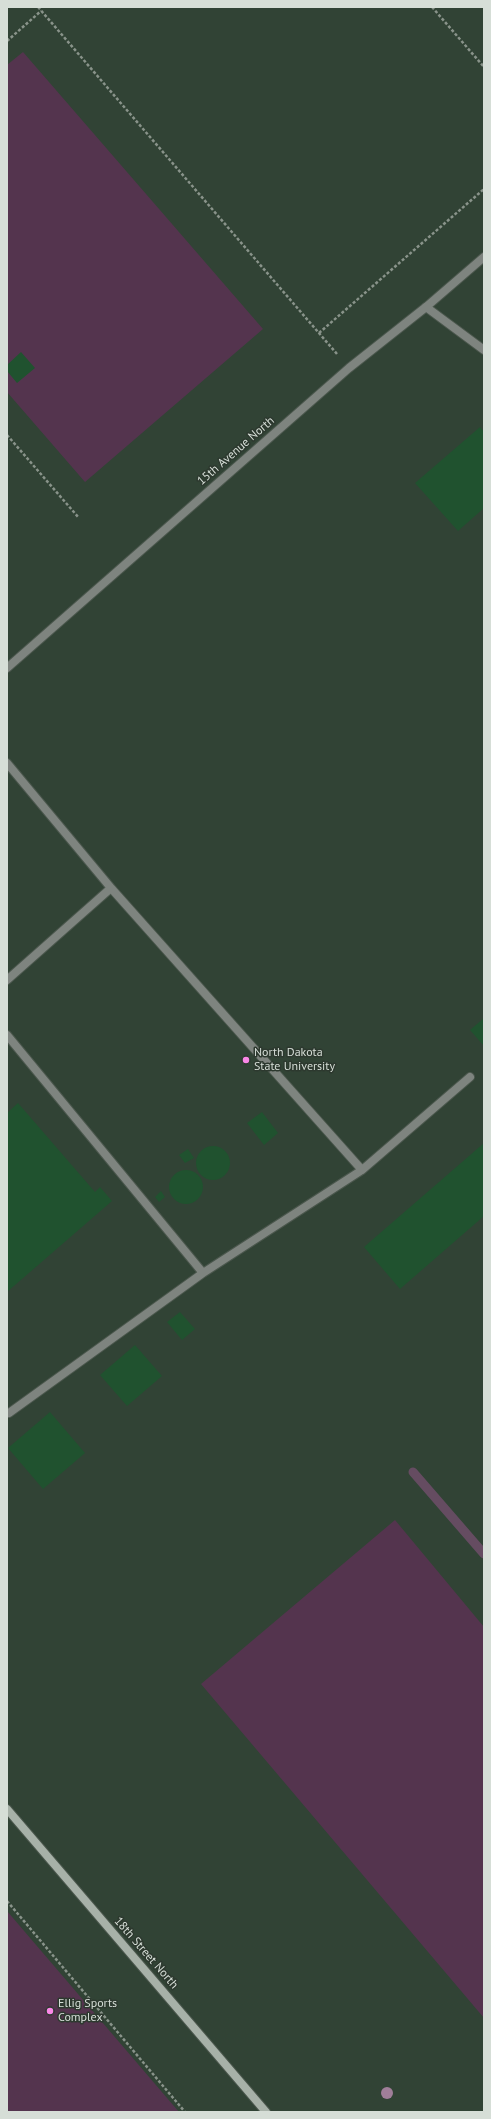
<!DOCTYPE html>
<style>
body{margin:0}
#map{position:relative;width:491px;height:2119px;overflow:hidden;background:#2d392f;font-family:"PT Sans",sans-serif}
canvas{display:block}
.frame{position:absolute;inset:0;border:8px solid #d6ded7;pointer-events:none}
</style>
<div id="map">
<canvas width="491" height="2119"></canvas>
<div class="frame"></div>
</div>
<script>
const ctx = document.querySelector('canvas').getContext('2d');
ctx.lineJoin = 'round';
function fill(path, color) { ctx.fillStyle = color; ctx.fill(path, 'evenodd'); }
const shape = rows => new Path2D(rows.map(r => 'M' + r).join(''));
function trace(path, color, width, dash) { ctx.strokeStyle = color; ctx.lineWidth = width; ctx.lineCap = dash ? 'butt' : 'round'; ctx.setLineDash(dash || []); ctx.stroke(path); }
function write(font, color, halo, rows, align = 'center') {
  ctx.font = font + ' "PT Sans",sans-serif'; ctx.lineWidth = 3; ctx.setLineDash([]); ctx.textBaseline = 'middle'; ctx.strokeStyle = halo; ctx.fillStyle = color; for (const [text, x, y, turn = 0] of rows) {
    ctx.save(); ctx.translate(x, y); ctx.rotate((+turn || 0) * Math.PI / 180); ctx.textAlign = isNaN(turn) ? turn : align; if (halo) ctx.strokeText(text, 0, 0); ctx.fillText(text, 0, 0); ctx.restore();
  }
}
fill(shape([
 [7,7,484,7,484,2112,7,2112]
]), '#314335');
fill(shape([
 [23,52,263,329,85,482,7,392,7,65],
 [395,1520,484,1627,484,2018,201,1684],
 [7,1911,179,2112,7,2112]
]), '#54344e');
trace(shape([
 [413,1472,484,1554]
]), '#654c61', 9);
fill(shape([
 [21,352,35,368,17,383,7,371,7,365],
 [480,427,484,432,484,508,458,531,415,483],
 [484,1018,484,1046,470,1030],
 [18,1103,95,1192,100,1187,112,1201,7,1292,7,1113],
 [262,1112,278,1133,264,1145,247,1123],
 [484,1143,484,1216,400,1289,364,1247],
 '196 1163a17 17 0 1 1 34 0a17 17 0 1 1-34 0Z',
 [188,1149,194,1158,185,1163,179,1155],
 '169 1187a17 17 0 1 1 34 0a17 17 0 1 1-34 0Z',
 [161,1191,165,1197,159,1202,155,1197],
 [180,1312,195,1329,182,1340,167,1322],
 [135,1345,162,1376,127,1406,100,1375],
 [50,1412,85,1453,43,1489,8,1448]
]), '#20522f');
const lane = shape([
 [426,307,484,350],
 [7,763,111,888,362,1170],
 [7,980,111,888],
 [7,1035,203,1273],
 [9,1413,203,1273,362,1170,470,1077]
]);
const street = shape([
 [7,668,349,368,426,307,484,257]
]);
const secondary = shape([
 [7,1809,266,2112]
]);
trace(lane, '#4b574d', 10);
trace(street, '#4b574d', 10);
trace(secondary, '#4b574d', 10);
trace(shape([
 [38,7,337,354],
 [432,7,484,67],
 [7,41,41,11],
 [319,333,484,189],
 [7,435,79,518],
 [7,1901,185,2112]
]), '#89938a', 2.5, [3, 2]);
trace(lane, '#7e847f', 8);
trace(street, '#7e847f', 8);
trace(secondary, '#a7b1a8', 8);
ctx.fillStyle = '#a07e99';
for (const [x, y] of [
 [387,2093]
]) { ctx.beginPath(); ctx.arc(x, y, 6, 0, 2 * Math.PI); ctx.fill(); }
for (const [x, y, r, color] of [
 [246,1060,4,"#fa87e7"],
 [50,2011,4,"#fa87e7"]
]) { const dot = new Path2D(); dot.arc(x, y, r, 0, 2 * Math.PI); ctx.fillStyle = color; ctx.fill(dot); trace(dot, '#2d392f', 1.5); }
write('12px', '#d6ded7', '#2d392f', [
 ["15th Avenue North",236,451,-41],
 ["18th Street North",146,1953,49]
]);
write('12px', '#d6ded7', '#2d392f', [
 ["North Dakota",254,1053],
 ["State University",254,1067],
 ["Ellig Sports",58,2004],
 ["Complex",58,2018]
], 'left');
</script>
